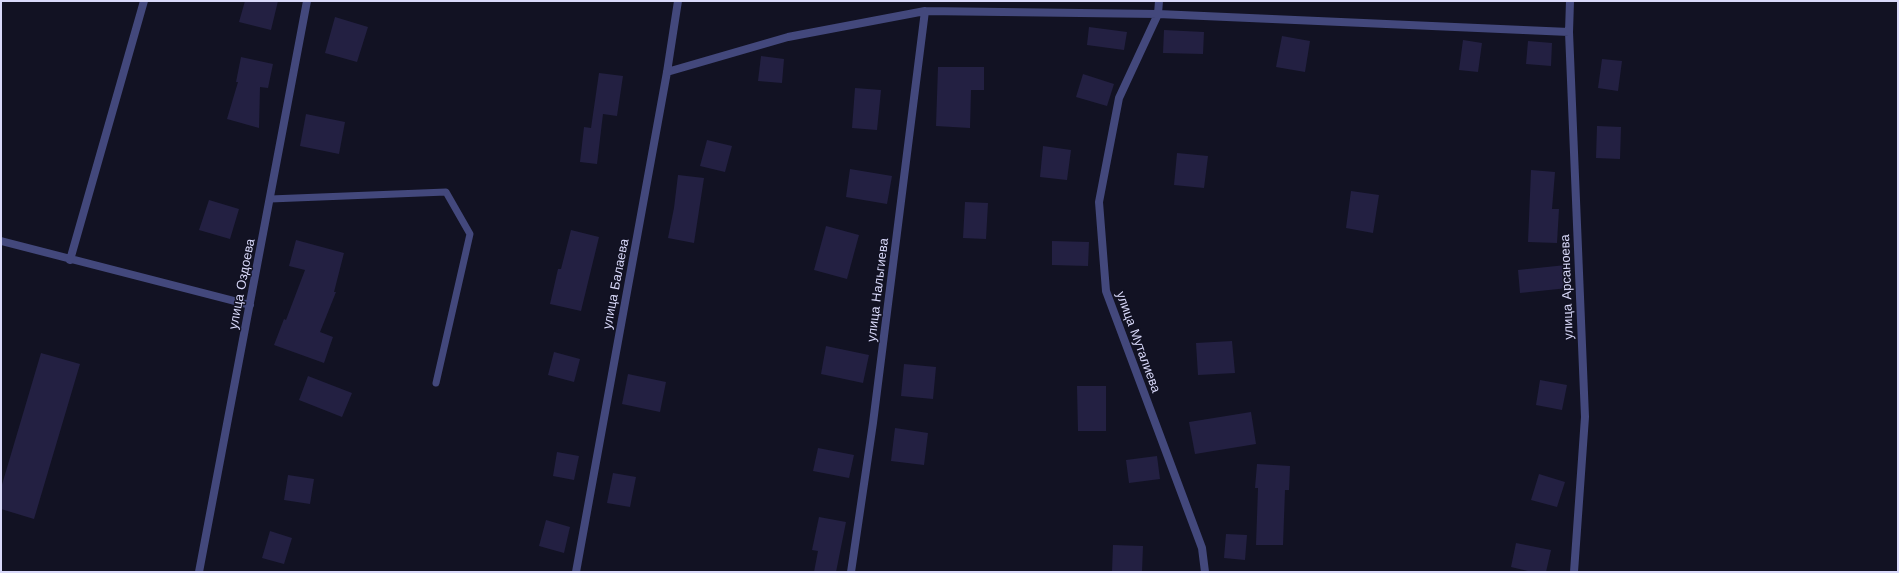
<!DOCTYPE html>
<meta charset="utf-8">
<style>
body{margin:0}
#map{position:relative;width:1899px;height:573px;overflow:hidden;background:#121223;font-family:"Work Sans",sans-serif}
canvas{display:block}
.frame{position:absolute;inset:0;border:2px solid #d9d9fa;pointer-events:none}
</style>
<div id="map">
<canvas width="1899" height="573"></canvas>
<div class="frame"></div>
</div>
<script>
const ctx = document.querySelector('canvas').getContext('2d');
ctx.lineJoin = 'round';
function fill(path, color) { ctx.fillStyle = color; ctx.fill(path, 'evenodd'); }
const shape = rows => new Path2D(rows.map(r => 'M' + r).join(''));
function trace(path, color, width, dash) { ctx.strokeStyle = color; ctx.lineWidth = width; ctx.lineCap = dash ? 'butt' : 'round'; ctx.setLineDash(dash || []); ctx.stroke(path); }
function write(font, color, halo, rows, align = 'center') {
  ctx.font = font + ' "Work Sans",sans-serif'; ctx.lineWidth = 3; ctx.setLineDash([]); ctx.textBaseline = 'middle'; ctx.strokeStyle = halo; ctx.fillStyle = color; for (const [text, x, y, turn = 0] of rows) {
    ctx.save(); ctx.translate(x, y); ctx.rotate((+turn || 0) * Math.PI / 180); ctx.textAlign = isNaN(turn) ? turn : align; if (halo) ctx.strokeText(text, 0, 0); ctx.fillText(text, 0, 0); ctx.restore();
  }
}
fill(shape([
 [245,1,278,1,271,30,239,22],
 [335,17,368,27,357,62,325,53],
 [1089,27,1127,32,1124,50,1087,45],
 [1164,30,1204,32,1203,54,1163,53],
 [1282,36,1310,41,1305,72,1276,67],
 [1463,40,1482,43,1478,72,1459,70],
 [1528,41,1552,43,1551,66,1526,64],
 [761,56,784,59,782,83,758,81],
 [241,57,273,64,268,88,260,87,259,128,227,119,238,82,236,82],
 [1602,59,1622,61,1618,91,1598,88],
 [938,67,984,67,984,90,971,90,970,128,936,126],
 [599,73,623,76,617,116,603,114,597,164,580,162,584,127,591,128],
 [1083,74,1114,84,1107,106,1076,97],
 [855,88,881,90,877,130,852,128],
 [306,114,345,122,339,154,300,146],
 [1597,126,1621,127,1620,159,1596,158],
 [707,140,732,146,725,172,700,166],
 [1043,146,1071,150,1067,180,1040,177],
 [1177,153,1208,156,1204,188,1174,185],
 [850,169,892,176,887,204,846,197],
 [1531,170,1555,172,1552,209,1559,209,1557,243,1528,242],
 [678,175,704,178,694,243,668,238,674,208],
 [1351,191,1379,195,1373,233,1346,228],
 [209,200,239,209,230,239,199,230],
 [965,202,988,203,986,239,963,238],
 [826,226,859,235,847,279,814,270],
 [571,230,599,237,581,311,550,304,558,269,561,269],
 [296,240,344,253,334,292,336,292,320,332,333,337,324,363,274,345,284,319,286,320,305,270,289,266],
 [1052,241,1089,242,1088,266,1052,265],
 [1566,265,1568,288,1520,293,1518,270],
 [1232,341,1235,373,1198,375,1196,343],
 [826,346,869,355,863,383,821,374],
 [554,352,580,359,574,382,548,375],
 [41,353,80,364,34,519,1,509,1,488],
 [904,364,936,367,933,399,901,396],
 [628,374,666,382,660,412,622,404],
 [308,376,352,393,342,417,299,400],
 [1540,380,1567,385,1562,410,1536,405],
 [1077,386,1106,386,1106,431,1078,431],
 [1251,412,1256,444,1195,454,1189,422],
 [895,428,928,433,924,465,891,461],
 [818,448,854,455,849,478,813,471],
 [557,452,579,456,574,480,553,476],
 [1157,456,1160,479,1129,483,1126,460],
 [1257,464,1290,466,1289,490,1285,490,1283,545,1256,545,1258,488,1255,488],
 [613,473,636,477,630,507,607,503],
 [1539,474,1565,482,1557,507,1531,500],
 [288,475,314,479,310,504,284,500],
 [819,517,846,522,836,572,814,572,818,551,812,550],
 [546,520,570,527,564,553,539,546],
 [270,531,292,538,284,564,262,558],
 [1226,534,1247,535,1245,560,1224,558],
 [1516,543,1551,550,1546,572,1532,572,1511,567],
 [1113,545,1143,546,1142,572,1112,572]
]), '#232042');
trace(shape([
 [270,199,446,192,470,234,436,383]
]), '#43487c', 7);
trace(shape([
 [1159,1,1158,14,1119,98,1099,202,1106,291,1202,548,1205,572],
 [1570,1,1569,32,1585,417,1574,572],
 [667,72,788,37,925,11,1158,14,1569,32],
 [1,241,250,305],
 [70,260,144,1],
 [199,572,307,1],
 [576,572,667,72,678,1],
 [851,572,873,423,925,11]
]), '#43487c', 8);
write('13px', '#d9d9fa', '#121223', [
 ["улица Оздоева",242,284,-79],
 ["улица Балаева",616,284,-79],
 ["улица Арсаноева",1567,287,-92],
 ["улица Нальгиева",878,290,-83],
 ["улица Муталиева",1138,342,70]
]);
</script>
